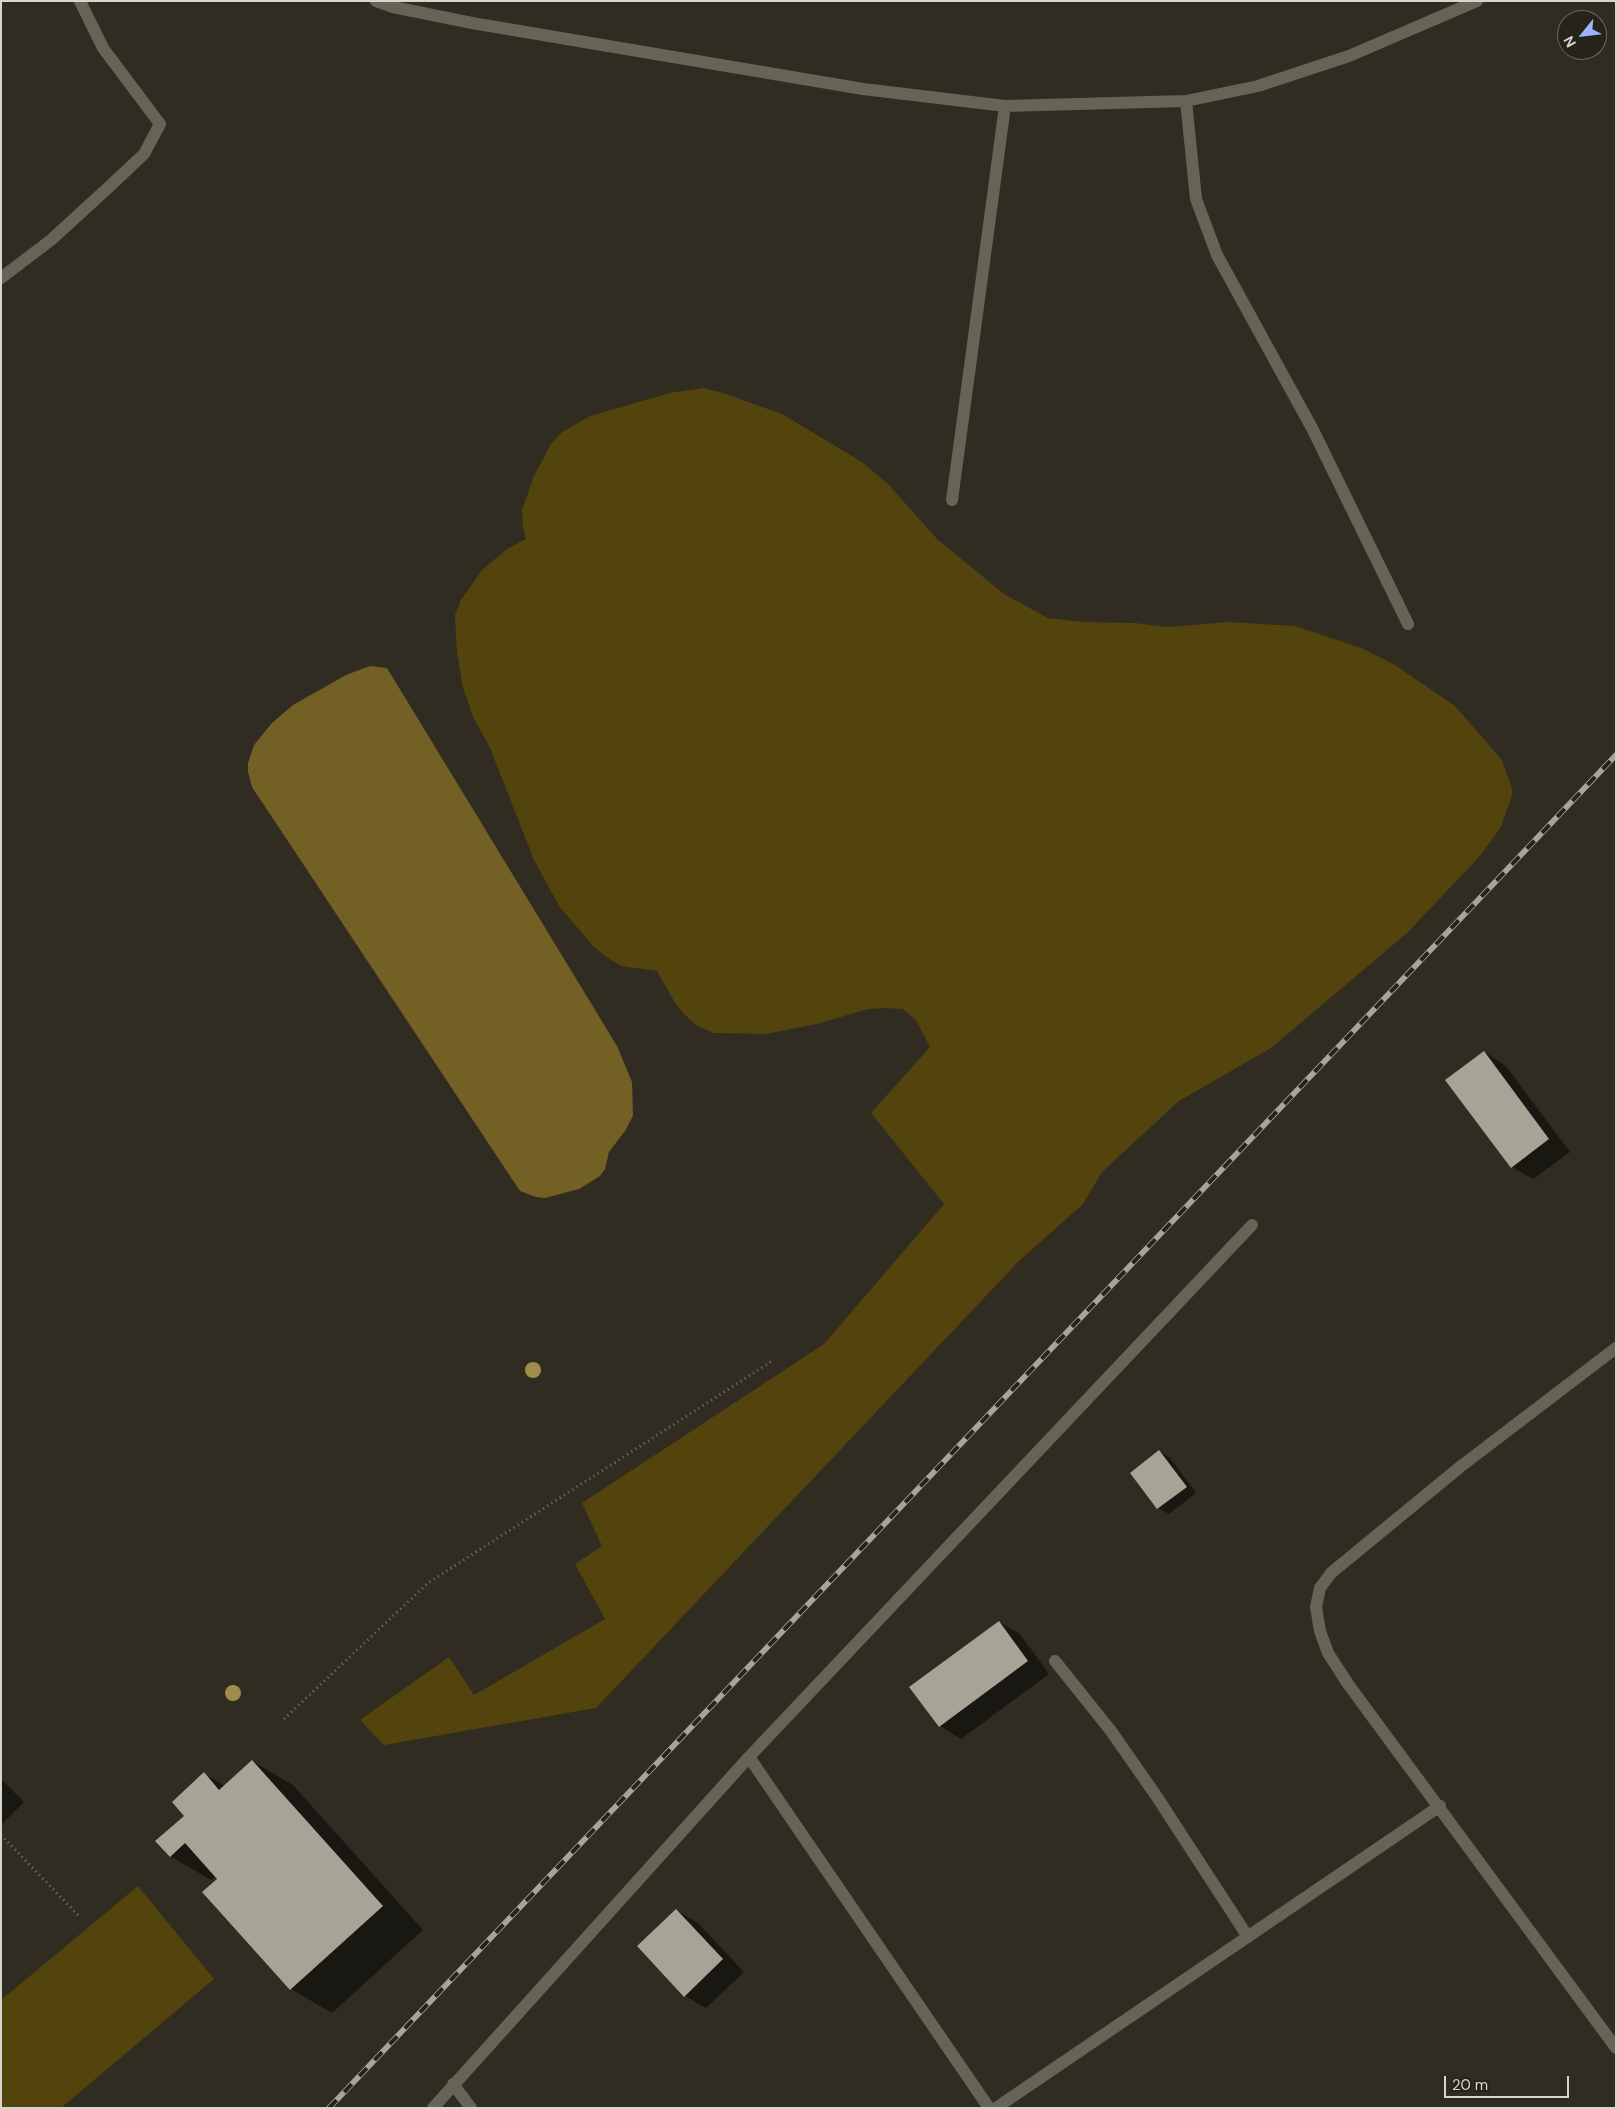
<!DOCTYPE html>
<style>
body{margin:0}
#map{position:relative;width:1617px;height:2109px;overflow:hidden;background:#302c22;font-family:"DM Sans",sans-serif}
canvas{display:block}
.frame{position:absolute;inset:0;border:2px solid #d7d5ce;pointer-events:none}
.north{position:absolute;left:1557px;top:10px;width:50px;height:50px;box-sizing:border-box;background:#262318;border:1px solid #6d6a61;border-radius:50%;rotate:241deg;font-size:14px;font-weight:700;line-height:20px;text-align:center;color:#d7d5ce}
.north::after{content:'';display:block;margin:auto;width:18px;height:22px;background:#9eb3fd;clip-path:polygon(50% 0,100% 100%,50% 72%,0 100%)}
.scale{position:absolute;left:1444px;top:2076px;width:125px;height:22px;box-sizing:border-box;border:2px solid #d7d5ce;border-top:0;padding-left:6px;font-size:15px;line-height:18px;white-space:nowrap;color:#d7d5ce;-webkit-text-stroke:4px #262318;paint-order:stroke}
</style>
<div id="map">
<canvas width="1617" height="2109"></canvas>
<div class="frame"></div>
<div class="north">N</div>
<div class="scale">20 m</div>
</div>
<script>
const ctx = document.querySelector('canvas').getContext('2d');
ctx.lineJoin = 'round';
function fill(path, color) { ctx.fillStyle = color; ctx.fill(path, 'evenodd'); }
const shape = rows => new Path2D(rows.map(r => 'M' + r).join(''));
function trace(path, color, width, dash) { ctx.strokeStyle = color; ctx.lineWidth = width; ctx.lineCap = dash ? 'butt' : 'round'; ctx.setLineDash(dash || []); ctx.stroke(path); }
fill(shape([
 [703,388,723,393,782,414,862,462,888,484,937,539,1004,594,1048,618,1082,622,1134,623,1168,627,1229,622,1295,626,1361,648,1395,665,1455,706,1502,760,1513,792,1501,827,1480,856,1407,933,1271,1048,1179,1101,1102,1172,1083,1204,1019,1261,596,1708,384,1745,360,1720,449,1657,474,1695,605,1619,575,1564,602,1546,582,1503,824,1344,944,1204,871,1113,930,1047,916,1020,903,1009,885,1008,868,1009,817,1024,766,1034,714,1033,696,1025,683,1013,674,1001,657,971,621,966,605,956,593,946,559,906,534,860,490,748,474,719,463,688,457,652,455,615,461,600,482,570,507,549,526,539,523,527,522,510,534,476,551,444,562,432,590,416,670,393],
 [138,1886,214,1979,61,2108,1,2108,1,2000]
]), '#53430c');
fill(shape([
 [370,666,387,668,617,1046,632,1082,633,1116,625,1131,609,1152,605,1169,600,1176,579,1189,545,1198,536,1197,520,1191,252,787,248,772,248,763,254,745,272,723,293,705,346,675]
]), '#736024');
fill(shape([
 [1484,1052,1505,1065,1570,1152,1533,1179,1512,1167],
 [1160,1452,1170,1458,1196,1493,1169,1514,1158,1508,1132,1473],
 [999,1622,1020,1634,1049,1674,961,1739,940,1726,911,1688],
 [252,1761,293,1785,423,1930,332,2013,291,1989,216,1876,211,1880,170,1856,204,1774,225,1786],
 [1,1779,24,1802,1,1825],
 [676,1910,698,1923,744,1972,706,2008,685,1996]
]), '#0007');
fill(shape([
 [1484,1051,1549,1139,1511,1168,1445,1080],
 [1159,1450,1187,1487,1157,1509,1130,1473],
 [999,1621,1028,1661,939,1727,909,1687],
 [252,1760,383,1906,290,1990,202,1892,217,1879,185,1843,170,1857,155,1841,184,1816,172,1802,204,1772,219,1790],
 [676,1909,723,1959,684,1997,637,1946]
]), '#a7a396');
trace(shape([
 [284,1719,428,1583,772,1361],
 [1,1835,79,1916]
]), '#78756c', 3, [1, 4]);
trace(shape([
 [376,1,393,7,472,23,863,89,1005,106,1186,101,1258,86,1349,56,1477,1],
 [1186,101,1196,199,1217,255,1313,430,1408,624],
 [1,278,51,240,110,186,144,154,160,124,103,48,80,1],
 [952,500,1005,106],
 [1616,1348,1460,1467,1331,1573,1320,1588,1316,1607,1320,1631,1328,1653,1348,1684,1616,2048],
 [1055,1661,1111,1731,1157,1797,1248,1937],
 [749,1757,989,2108],
 [453,2084,471,2108],
 [433,2108,749,1757,1252,1225],
 [996,2108,1440,1806]
]), '#676357', 12);
const rail = shape([
 [329,2108,1616,755]
]);
trace(rail, '#a7a49c', 5.5);
trace(rail, '#262318', 4, [11]);
ctx.fillStyle = '#a18c4c';
for (const [x, y] of [
 [533,1370],
 [233,1693]
]) { ctx.beginPath(); ctx.arc(x, y, 8, 0, 2 * Math.PI); ctx.fill(); }
</script>
